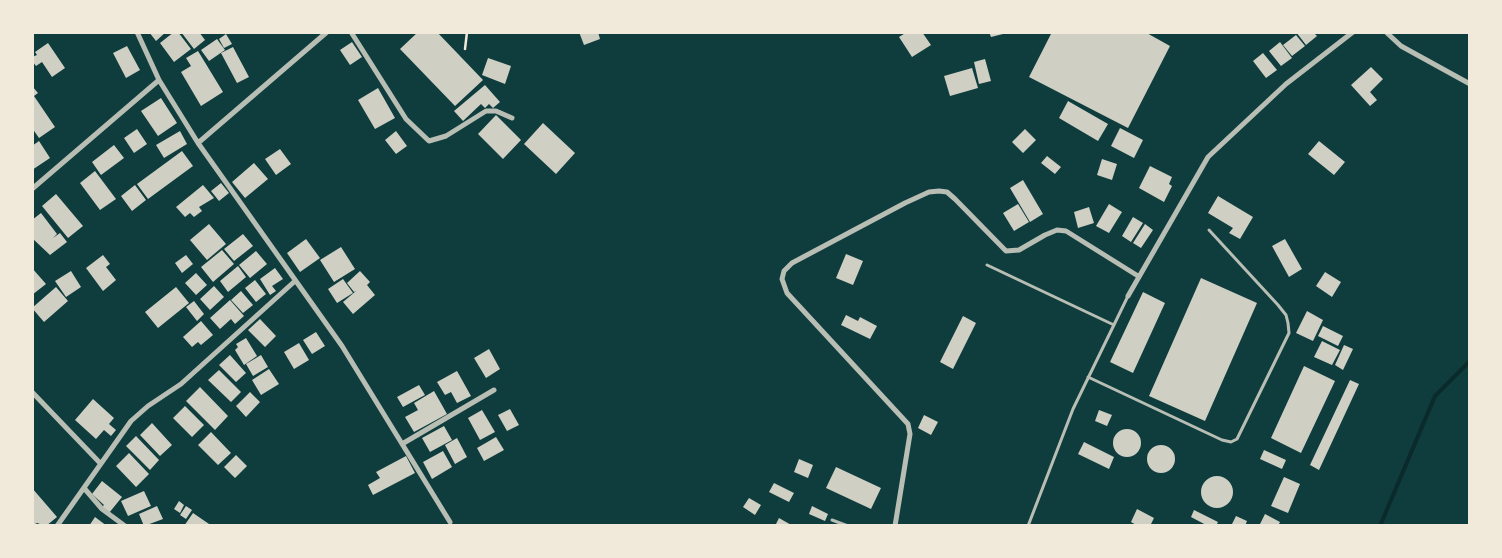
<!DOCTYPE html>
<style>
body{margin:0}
#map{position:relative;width:1502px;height:558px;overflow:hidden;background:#0f3d3e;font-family:Cabin,sans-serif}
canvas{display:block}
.frame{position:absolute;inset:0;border:34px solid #f1e9da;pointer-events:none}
</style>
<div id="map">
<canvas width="1502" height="558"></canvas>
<div class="frame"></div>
</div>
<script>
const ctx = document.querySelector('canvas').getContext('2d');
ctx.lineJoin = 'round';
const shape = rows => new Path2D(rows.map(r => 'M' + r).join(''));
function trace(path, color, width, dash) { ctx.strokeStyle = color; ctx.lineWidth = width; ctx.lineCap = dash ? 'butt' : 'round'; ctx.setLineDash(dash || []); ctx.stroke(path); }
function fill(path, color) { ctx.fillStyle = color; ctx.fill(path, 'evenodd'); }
trace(shape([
 [1380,526,1435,396,1470,361]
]), '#0a2a2b', 4);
fill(shape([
 [149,32,166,32,156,41],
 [174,32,178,32,191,49,174,62,160,43],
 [181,32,199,32,205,40,194,49],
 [418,32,437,32,483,80,455,106,400,49],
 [579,32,598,32,600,39,584,45],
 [907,32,922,32,931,45,912,57,899,37],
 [989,32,1007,32,1007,33,991,37],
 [1052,32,1145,32,1170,46,1128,128,1029,77],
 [1296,32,1313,32,1317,36,1306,45],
 [226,34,232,44,224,48,219,39],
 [1296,35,1305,46,1292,56,1283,45],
 [217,39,225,50,209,61,201,50],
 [352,42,362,57,350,65,340,50],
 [1280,42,1292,58,1281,66,1269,51],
 [48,43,65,68,52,77,42,62,36,66,32,61,32,57,37,55,35,52],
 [127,46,140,70,126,78,113,53],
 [233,47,249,77,237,83,221,53],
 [198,51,223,92,201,106,181,72,191,66,186,58],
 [1263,53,1277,70,1266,78,1253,61],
 [488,58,511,66,505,84,482,75],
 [985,59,991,81,979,84,974,62],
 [1371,67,1383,79,1370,92,1377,100,1370,106,1351,85],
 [972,68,978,88,950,96,944,76],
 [485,85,500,102,493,108,489,104,485,108,481,104,463,121,454,111],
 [32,86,38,93,34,96,55,127,39,138,32,128],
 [378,88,395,118,375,129,358,100],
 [161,98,177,123,158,136,141,111],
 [1068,101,1108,124,1098,141,1059,118],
 [496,115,521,140,503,159,478,134],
 [543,123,575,153,556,174,524,144],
 [1120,128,1143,140,1134,158,1111,146],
 [137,129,147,144,134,153,124,138],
 [1025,129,1036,140,1023,153,1012,142],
 [180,131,187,144,164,158,156,145],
 [396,131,407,146,396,154,385,140],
 [39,141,50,158,32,170,32,146],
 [1319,141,1345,162,1334,175,1308,154],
 [114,145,124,158,101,175,92,162],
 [280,149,291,164,276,175,265,159],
 [182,151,193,166,148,199,137,184],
 [1047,156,1061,167,1055,174,1041,163],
 [1102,159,1117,164,1112,180,1097,175],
 [254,163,268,179,245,198,232,182],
 [1150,166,1172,177,1169,184,1172,186,1164,202,1139,188],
 [95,171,116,199,100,210,80,183],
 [1023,180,1043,214,1030,222,1010,188],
 [221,183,229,193,219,201,211,191],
 [135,185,146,200,132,211,121,196],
 [203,185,214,198,199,207,202,211,194,217,190,213,185,217,176,207],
 [56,194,83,226,68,238,42,206],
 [1218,196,1253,217,1240,239,1229,233,1233,228,1208,213],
 [1018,204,1029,222,1014,231,1003,213],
 [1109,204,1122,212,1109,233,1096,226],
 [1089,207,1094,223,1078,228,1074,212],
 [41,213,57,234,53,238,60,233,67,242,50,255,32,238,32,220],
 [1133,217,1143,223,1131,242,1122,236],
 [209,224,226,244,207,260,190,240],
 [1145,224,1153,230,1141,248,1133,243],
 [243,234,253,246,234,261,224,249],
 [306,239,320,258,300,272,287,253],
 [1285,239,1302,269,1289,277,1272,246],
 [341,247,355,269,334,282,320,260],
 [222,250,234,264,213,282,201,267],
 [256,251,267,264,250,278,239,265],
 [846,254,863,261,853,285,836,278],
 [103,255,110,264,106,267,116,280,103,291,86,268],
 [186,255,193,264,182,273,175,263],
 [238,266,246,277,228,292,220,281],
 [32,268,46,284,32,295],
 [275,268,283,279,272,286,276,291,270,295,260,279],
 [71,271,81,287,66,297,55,281],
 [360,271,370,282,367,285,375,295,353,314,343,302,356,291,354,292,347,283],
 [1325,272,1341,282,1332,297,1316,286],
 [196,273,207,285,196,295,185,283],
 [1201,278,1257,303,1205,421,1149,396],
 [343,279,353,293,337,303,328,289],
 [255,280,266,294,256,302,245,288],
 [214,286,224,297,210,310,200,299],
 [56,287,68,301,44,322,32,308],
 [176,287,189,303,158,328,145,312],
 [241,291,253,305,243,313,231,300],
 [1143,292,1165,303,1133,373,1110,362],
 [230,300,244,316,235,324,231,319,220,329,210,318],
 [194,301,204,314,197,321,186,307],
 [1307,311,1323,320,1313,341,1296,333],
 [846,315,858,321,860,317,877,326,870,339,841,325],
 [963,316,976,323,953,369,940,362],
 [260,319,276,336,265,347,248,330],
 [201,321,213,335,201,345,198,342,192,347,183,337],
 [1323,326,1343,336,1338,346,1318,336],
 [316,332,325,346,312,354,303,340],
 [246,338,257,356,244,365,235,350,238,347,236,344],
 [1322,341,1340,350,1332,365,1314,357],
 [299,343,309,360,294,369,284,352],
 [1344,345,1353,349,1343,370,1335,365],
 [489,349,500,369,486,378,474,358],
 [230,355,246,373,236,382,219,365],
 [261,355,268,367,253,376,246,364],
 [1304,366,1335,381,1301,453,1271,438],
 [269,369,279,384,261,395,252,380],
 [219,370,241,392,231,402,208,380],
 [457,371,471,396,457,403,451,392,445,395,437,382],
 [1350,380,1359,384,1319,470,1310,465],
 [419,385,425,395,403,407,397,397],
 [200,387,228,416,215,430,186,401],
 [434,391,447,414,414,432,405,417,418,410,414,403],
 [250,392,260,402,246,417,236,406],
 [93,399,114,418,109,424,116,430,111,436,104,430,96,439,75,420],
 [185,406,204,425,192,437,173,418],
 [510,409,519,425,507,431,498,415],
 [482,410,495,432,480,440,468,418],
 [1099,410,1112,415,1107,426,1095,421],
 [924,415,938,422,931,435,918,428],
 [152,423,172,445,160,456,140,435],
 [444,426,452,440,430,452,422,438],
 '1113 443a14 14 0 1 1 28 0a14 14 0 1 1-28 0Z',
 [211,432,231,453,218,465,198,445],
 [136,436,159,460,150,470,126,446],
 [496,437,504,450,484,461,477,448],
 [457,438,467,457,455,464,445,445],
 [1084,442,1114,457,1109,469,1078,454],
 '1147 459a14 14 0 1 1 28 0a14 14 0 1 1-28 0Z',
 [1264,450,1286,460,1282,469,1260,459],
 [443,451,452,467,432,479,423,462],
 [129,453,149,474,136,487,116,466],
 [236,455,247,466,235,478,224,467],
 [406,456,415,473,373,495,368,485,380,478,376,472],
 [799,459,813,465,808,478,794,472],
 [836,467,881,488,871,509,826,488],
 '1201 492a16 16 0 1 1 32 0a16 16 0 1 1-32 0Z',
 [1284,477,1300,484,1288,513,1271,506],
 [102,481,122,497,109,513,102,507,104,505,92,494],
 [774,483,794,493,789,502,769,492],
 [32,488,57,517,46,526,37,523,32,526],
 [144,491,151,506,128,516,121,501],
 [749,498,761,505,755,515,743,507],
 [179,501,184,505,180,513,174,509],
 [157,506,163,519,144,526,139,514],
 [186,506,192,510,186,519,180,515],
 [812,506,828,514,825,521,809,514],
 [1137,509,1154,518,1150,526,1138,526,1131,522],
 [1194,510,1218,522,1216,526,1208,526,1191,517],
 [193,513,212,526,184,526],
 [1265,514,1280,522,1278,526,1259,526],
 [1236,516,1247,521,1245,526,1231,526],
 [95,517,107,526,89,526],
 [779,518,793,526,775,526]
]), '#cfcfc3');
trace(shape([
 [465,49,467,32]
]), '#f1e9da', 2.5);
trace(shape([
 [987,265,1114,325],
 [1088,377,1222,440,1231,442,1237,439,1289,333,1288,323,1286,315,1278,305,1209,230],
 [832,520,848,526],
 [1028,526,1073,409,1128,296]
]), '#b8beb3', 3);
trace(shape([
 [137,32,159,80,198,143,327,32],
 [351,32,406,119,429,141,446,136,486,111,496,111,512,118],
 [1386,32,1401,46,1470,84],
 [198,143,342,346,450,522],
 [32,189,159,80],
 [1128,296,1208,157,1286,84,1353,32],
 [32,392,100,463],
 [402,444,494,390],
 [84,488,102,509,125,526],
 [57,526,131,421,148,406,181,384,295,281],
 [895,526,910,434,908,424,787,293,782,279,784,271,792,263,905,203,929,192,939,191,947,192,955,199,1006,251,1019,250,1045,235,1057,230,1066,231,1138,276]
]), '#b8beb3', 5);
</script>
